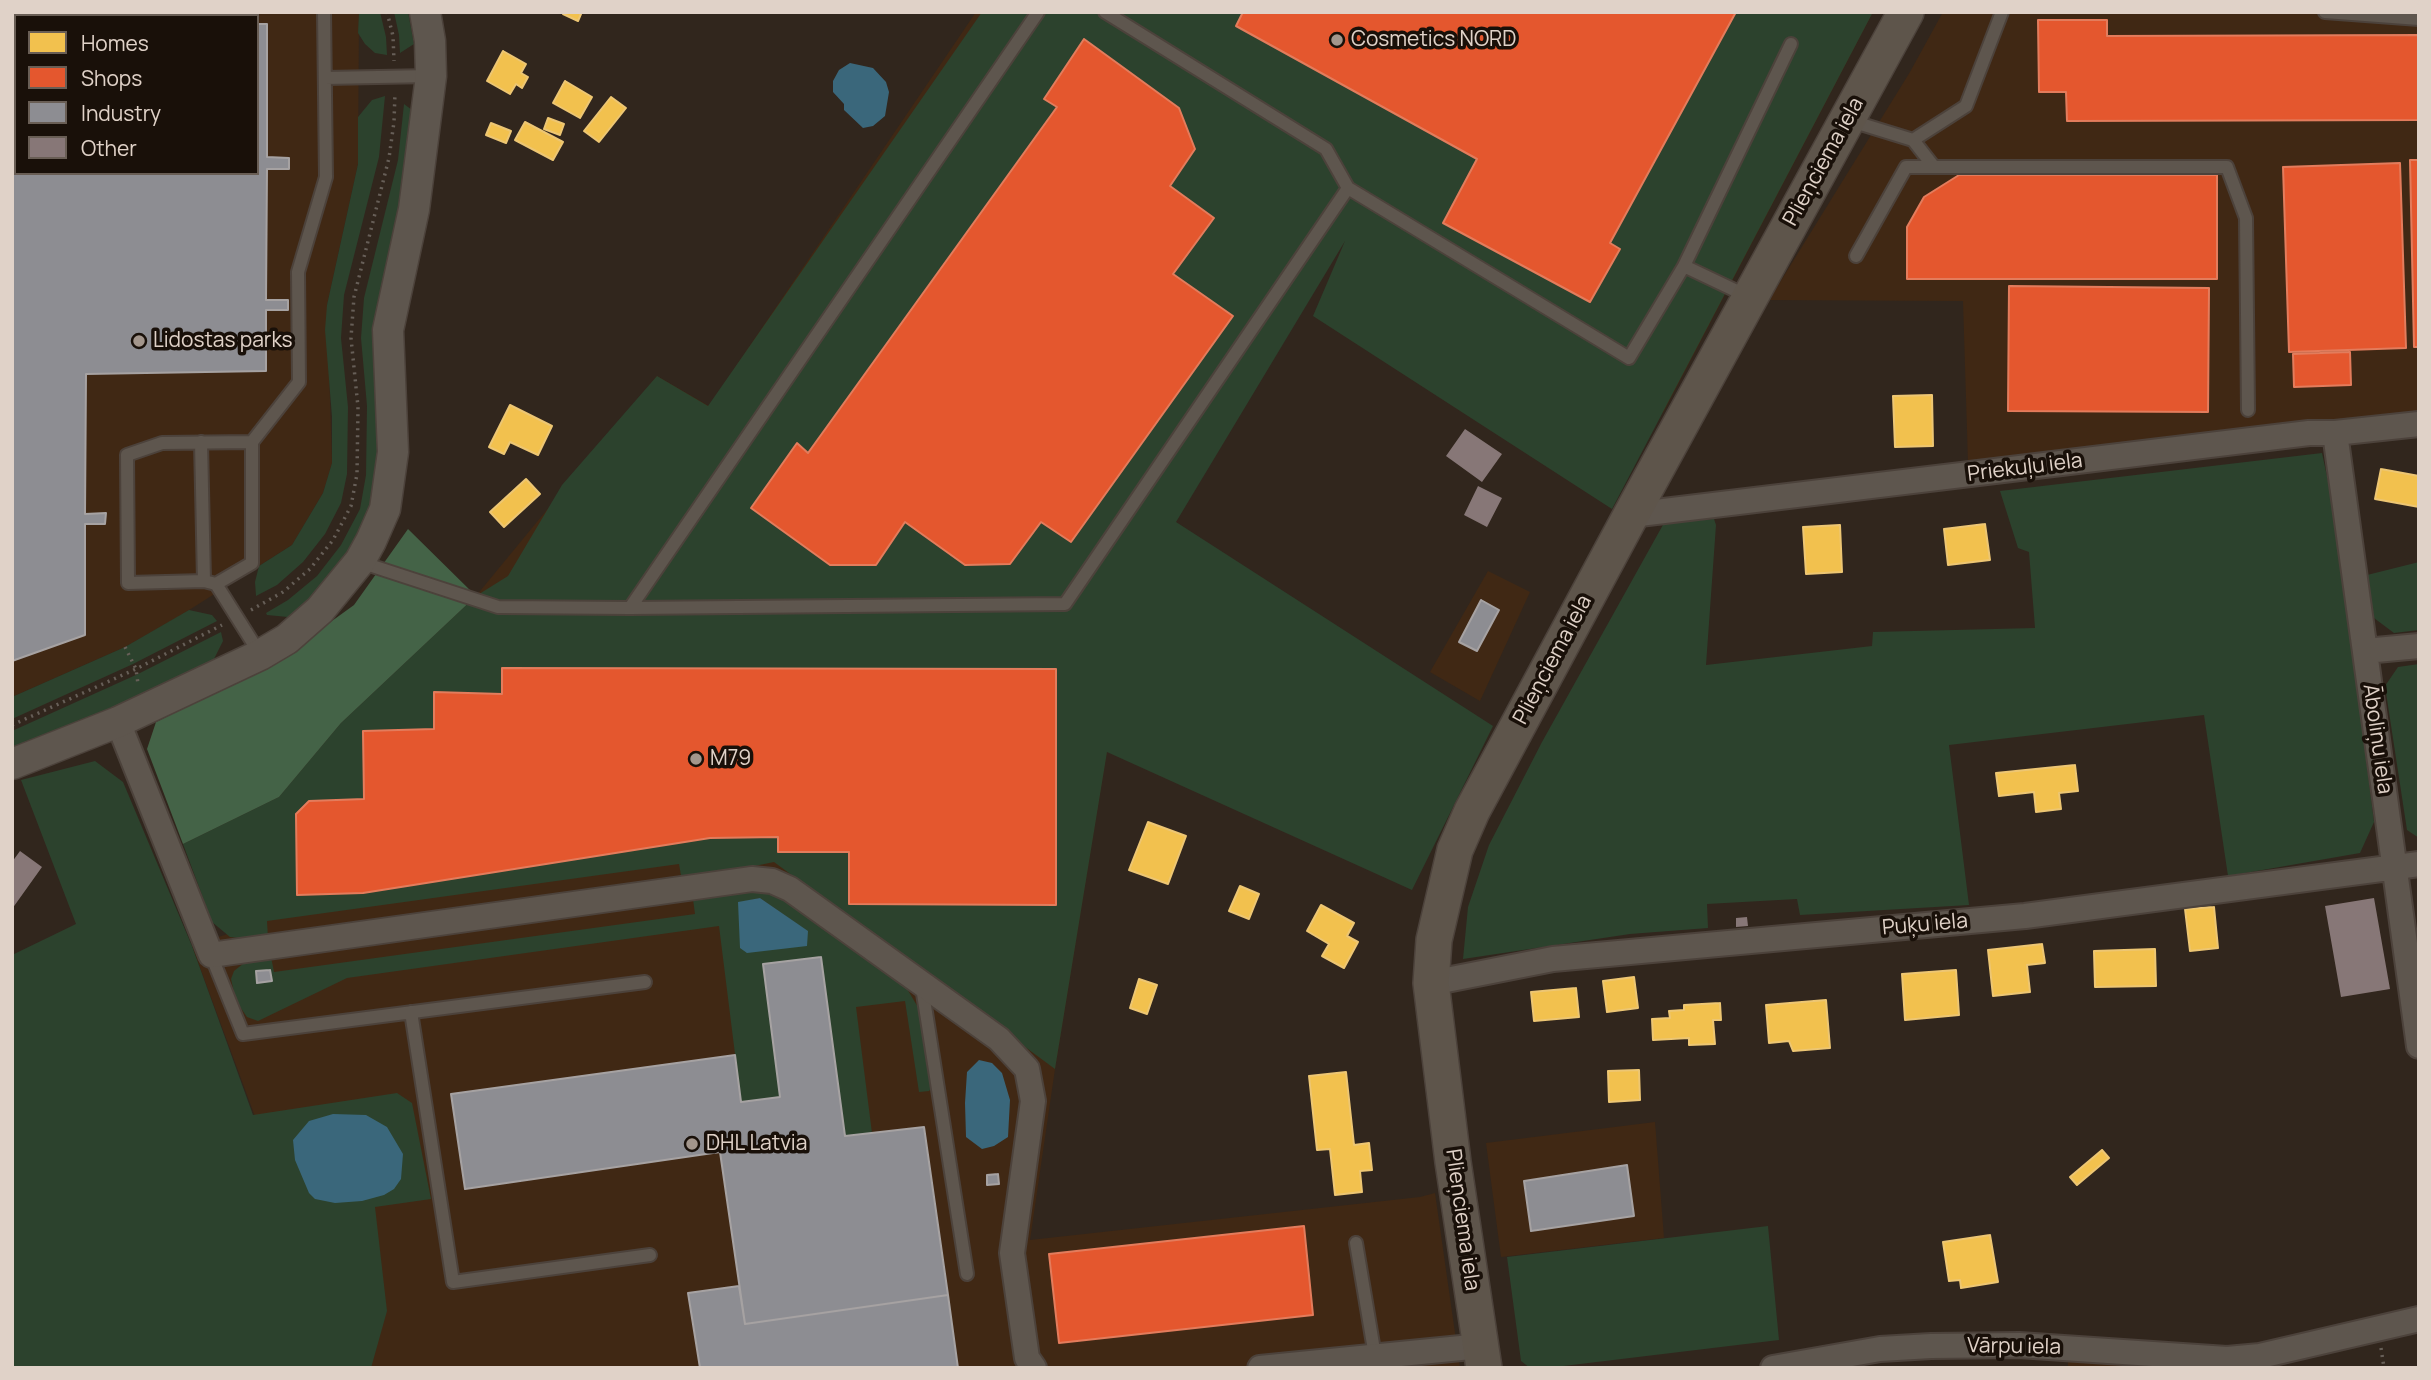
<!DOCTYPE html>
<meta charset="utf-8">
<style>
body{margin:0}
#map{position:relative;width:2431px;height:1380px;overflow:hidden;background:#31261d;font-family:Manrope,sans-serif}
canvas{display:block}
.frame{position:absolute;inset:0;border:14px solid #e0d2c8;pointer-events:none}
.legend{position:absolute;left:14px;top:14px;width:245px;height:161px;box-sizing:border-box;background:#191009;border:2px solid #695e55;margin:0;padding:9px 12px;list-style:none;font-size:21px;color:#e0d2c8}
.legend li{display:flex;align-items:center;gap:14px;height:35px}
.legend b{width:35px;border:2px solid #695e55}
</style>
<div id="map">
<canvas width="2431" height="1380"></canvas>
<div class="frame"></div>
<ul class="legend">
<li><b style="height:19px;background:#f2c14e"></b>Homes</li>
<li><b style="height:19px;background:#e4572e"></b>Shops</li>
<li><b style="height:19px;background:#8d8d92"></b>Industry</li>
<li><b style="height:19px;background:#877777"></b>Other</li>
</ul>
</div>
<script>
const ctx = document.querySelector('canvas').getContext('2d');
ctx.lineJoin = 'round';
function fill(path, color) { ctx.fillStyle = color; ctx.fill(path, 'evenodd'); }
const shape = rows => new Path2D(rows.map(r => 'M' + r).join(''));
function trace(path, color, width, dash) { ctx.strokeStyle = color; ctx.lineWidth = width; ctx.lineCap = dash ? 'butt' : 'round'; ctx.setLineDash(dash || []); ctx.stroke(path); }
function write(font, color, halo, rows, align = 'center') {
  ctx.font = font + ' Manrope,sans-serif'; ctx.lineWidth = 7; ctx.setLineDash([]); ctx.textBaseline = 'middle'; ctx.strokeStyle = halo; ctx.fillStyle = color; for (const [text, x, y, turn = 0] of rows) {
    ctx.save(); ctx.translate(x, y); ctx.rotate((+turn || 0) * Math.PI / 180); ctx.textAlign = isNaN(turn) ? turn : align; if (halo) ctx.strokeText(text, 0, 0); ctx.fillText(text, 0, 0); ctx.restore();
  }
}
fill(shape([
 [12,12,359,12,358,164,327,305,332,463,323,493,292,545,178,617,125,647,12,697],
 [16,16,257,16,257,173,16,173],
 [976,12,1873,12,1663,413,1348,234,1175,522,1107,751,1055,1069,1030,1240,1420,1197,1435,1193,1460,1368,348,1368,192,946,266,921,476,596,657,376,709,406],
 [1943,12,2419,12,2419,416,1973,469,1968,462,1963,301,1769,300,1910,72],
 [1488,571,1530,592,1480,701,1430,672],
 [1655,1122,1664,1238,1501,1257,1486,1143],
 [2068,1356,2183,1368,2068,1368]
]), '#402814');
fill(shape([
 [359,12,380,12,386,37,387,55,375,53,365,44,358,33],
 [394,12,408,12,414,44,400,53,399,35],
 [982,12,1873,12,1612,509,1313,316,1345,241,1176,522,1493,726,1412,890,1107,752,1055,1069,774,862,682,881,679,864,267,921,268,938,246,939,230,937,212,922,183,844,279,797,341,723,476,596,508,576,562,485,657,376,708,406],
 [385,96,379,157,344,295,341,338,348,407,347,474,341,503,325,534,303,562,277,585,256,596,255,582,259,566,292,545,323,493,332,463,332,417,325,330,327,305,358,164,358,117,372,100],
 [404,104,416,113,383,427,366,531,298,618,267,615,266,613,288,600,317,576,341,545,360,509,366,475,367,406,361,338,364,298,398,160],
 [2322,453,2336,518,2374,822,2360,853,2228,876,2204,715,1949,745,1969,905,1800,915,1797,899,1707,904,1708,928,1630,934,1463,959,1468,907,1489,845,1542,742,1664,523,1714,519,1716,525,1706,665,1872,646,1873,632,2035,628,2029,552,2018,548,2000,491],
 [2419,562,2419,630,2394,633,2374,618,2367,575],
 [189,610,212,615,217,621,133,664,12,719,12,697,125,647],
 [221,632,223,641,210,667,124,703,12,755,12,731,138,674],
 [2419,664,2419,838,2407,830,2385,686,2398,667],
 [95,761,123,782,192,946,253,1115,397,1093,412,1103,431,1199,375,1207,387,1311,371,1368,12,1368,12,955,76,924,21,780],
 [760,888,787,901,906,987,919,1009,924,1031,932,1087,929,1091,919,1092,905,1001,856,1007,872,1133,845,1136,820,957,763,964,780,1097,741,1102,719,926,347,978,258,1021,247,1017,236,1001,231,979,234,971,244,963,258,959,271,957,274,972,695,914,693,899],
 [760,898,807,931,738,903],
 [1768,1226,1779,1340,1547,1368,1530,1368,1521,1361,1507,1257]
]), '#2c422d');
fill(shape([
 [408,529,476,596,341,723,279,797,183,844,147,749,156,722,278,660,354,605]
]), '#446347');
fill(shape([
 [850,63,873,68,886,82,889,92,885,116,873,126,863,128,844,110,844,104,833,92,833,81,839,70],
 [760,898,808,931,807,946,747,953,740,948,738,902],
 [979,1060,992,1063,1002,1073,1010,1100,1008,1137,994,1146,982,1149,966,1137,965,1103,967,1072],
 [333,1114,366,1115,387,1127,403,1154,401,1179,394,1189,384,1195,362,1201,335,1203,315,1199,309,1193,295,1160,293,1140,309,1121]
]), '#3a677b');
const homes = shape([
 [564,12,577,12,581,14,578,21,563,14,564,12],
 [503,51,526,64,521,73,528,77,522,88,516,84,510,94,487,81,503,51],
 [565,81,592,97,580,118,553,103,565,81],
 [611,97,626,108,599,142,584,131,611,97],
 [548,118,564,124,560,135,544,129,548,118],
 [525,122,563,142,553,160,515,140,525,122],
 [491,123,511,131,506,143,486,135,491,123],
 [1932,395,1933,446,1895,447,1893,396,1932,395],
 [510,405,552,426,538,455,510,442,504,454,489,447,510,405],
 [2381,469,2419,476,2419,507,2375,499,2381,469],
 [526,479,540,494,504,527,490,512,526,479],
 [1985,524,1990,560,1948,565,1944,529,1985,524],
 [1840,525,1842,572,1806,574,1803,527,1840,525],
 [2075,765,2078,791,2059,793,2061,809,2036,812,2034,792,1999,796,1996,773,2075,765],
 [1148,822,1186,836,1168,884,1129,870,1148,822],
 [1240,886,1259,894,1249,919,1229,911,1240,886],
 [1321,905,1354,923,1347,936,1358,942,1344,968,1322,956,1329,944,1307,931,1321,905],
 [2214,907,2218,948,2190,951,2185,909,2214,907],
 [2042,944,2045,963,2027,965,2030,992,1993,996,1988,950,2042,944],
 [2155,949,2156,986,2095,987,2094,951,2155,949],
 [1956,970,1959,1015,1905,1020,1902,974,1956,970],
 [1634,977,1638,1008,1607,1012,1603,981,1634,977],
 [1139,979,1157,985,1147,1014,1130,1008,1139,979],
 [1576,988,1579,1017,1534,1021,1531,992,1576,988],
 [1826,1000,1830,1048,1793,1051,1789,1041,1769,1043,1766,1005,1826,1000],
 [1720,1003,1721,1020,1713,1020,1715,1044,1689,1045,1689,1038,1653,1040,1652,1019,1670,1018,1669,1011,1684,1010,1684,1005,1720,1003],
 [1639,1070,1640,1100,1609,1102,1608,1071,1639,1070],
 [1346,1072,1354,1145,1369,1143,1372,1170,1360,1171,1362,1192,1335,1195,1330,1149,1317,1150,1309,1076,1346,1072],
 [2102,1150,2109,1158,2077,1185,2070,1177,2102,1150],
 [1990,1235,1998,1282,1961,1288,1960,1280,1949,1281,1943,1242,1990,1235]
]);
fill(homes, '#f2c14e');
trace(homes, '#edc673', 2);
const shops = shape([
 [1243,12,1736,12,1610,243,1620,249,1590,302,1443,223,1477,159,1236,26,1243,12],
 [2038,20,2107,20,2107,36,2419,35,2419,120,2067,121,2066,92,2039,92,2038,20],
 [1084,39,1179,108,1195,149,1170,186,1214,218,1173,274,1233,316,1071,542,1041,522,1010,564,965,565,905,522,876,565,830,565,751,508,797,443,808,453,1057,107,1044,99,1084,39],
 [2410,160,2419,160,2419,347,2414,347,2410,160],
 [2400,163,2406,348,2289,352,2283,167,2400,163],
 [1959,175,2217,175,2217,279,1907,279,1907,227,1924,197,1959,175],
 [2009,286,2209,288,2208,412,2008,411,2009,286],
 [2350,352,2351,385,2294,387,2293,354,2350,352],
 [502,668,1056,669,1056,905,849,904,849,852,778,852,778,837,710,838,363,893,297,895,296,814,309,801,364,799,363,731,434,729,434,692,502,694,502,668],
 [1304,1226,1313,1315,1059,1343,1049,1254,1304,1226]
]);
fill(shops, '#e4572e');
trace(shops, '#e37c5c', 2);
const industry = shape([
 [257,24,267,24,267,157,289,158,289,169,267,169,266,300,288,300,288,310,266,310,266,371,86,374,85,514,106,513,105,524,85,524,85,635,12,661,12,148,16,148,16,173,257,173,257,24],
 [1481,600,1499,610,1477,651,1459,642,1481,600],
 [821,957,845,1136,924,1127,948,1295,745,1324,720,1152,465,1189,451,1094,735,1055,741,1102,780,1097,763,964,821,957],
 [270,970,272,981,257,983,256,971,270,970],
 [1627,1165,1634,1216,1531,1231,1524,1181,1627,1165],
 [998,1174,999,1184,987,1185,987,1175,998,1174],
 [739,1286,745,1324,948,1295,958,1368,700,1368,688,1293,739,1286]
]);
fill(industry, '#8d8d92');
trace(industry, '#a6a2a2', 2);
fill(shape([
 [1465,429,1502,454,1482,482,1446,456],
 [1478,486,1502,498,1487,527,1464,515],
 [20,851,42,867,12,909,12,862],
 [2374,898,2390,989,2341,997,2325,906],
 [1747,917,1748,926,1736,927,1736,918]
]), '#877777');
const service = shape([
 [1038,12,630,608,1065,604,1348,188],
 [1105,12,1326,149,1348,188,1629,358,1684,266,1791,44],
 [2325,12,2419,19],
 [53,16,61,12],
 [12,35,16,33],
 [325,78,431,76],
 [1848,120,1913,140,1966,106,2002,12],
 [1934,167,2227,167,2246,218,2248,410],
 [1856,256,1906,167,1934,167,1913,140],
 [1684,266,1747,296],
 [201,442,204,581],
 [252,442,299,382,298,272,326,177,324,12],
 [360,562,498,607,630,608],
 [216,584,204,581,128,583,127,455,162,443,252,442,252,563,216,584,260,654],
 [211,955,243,1034,645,982],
 [922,987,967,1274],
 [411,1012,453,1282,650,1255],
 [1356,1243,1375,1356]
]);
const minor = shape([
 [2335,433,2419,1046],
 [1631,515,2309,433,2335,433,2419,424],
 [2365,651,2419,646],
 [118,722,211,955,752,879,772,881,790,889,999,1039,1027,1069,1033,1101,1012,1253,1027,1358,1034,1368],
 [1431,983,1553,959,2025,916,2419,864],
 [1260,1368,1481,1346],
 [1773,1368,1880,1349,1931,1346,2019,1345,2227,1359,2260,1356,2419,1319]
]);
const tertiary = shape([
 [12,764,118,722,260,655,287,639,320,610,360,561,371,541,385,509,393,452,388,330,414,209,431,76,430,41,425,12]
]);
const secondary = shape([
 [1484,1368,1453,1162,1431,983,1434,940,1455,850,1472,811,1631,515,1906,12]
]);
trace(service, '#4c423b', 16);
trace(minor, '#4c423b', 28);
trace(tertiary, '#4c423b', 33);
trace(secondary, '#4c423b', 38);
trace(shape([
 [387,12,393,36,394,61],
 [251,610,283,592,310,569,333,540,351,506,357,474,358,407,351,338,354,297,389,158,394,122,395,93],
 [125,647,136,669,138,684],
 [12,725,136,669,222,625],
 [2381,1348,2384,1368]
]), '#675f58', 3.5, [2, 5]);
trace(service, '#5e564e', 12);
trace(minor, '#5e564e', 24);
trace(tertiary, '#5e564e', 30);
trace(secondary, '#5e554b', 35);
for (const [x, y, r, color] of [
 [1337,40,7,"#a3968c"],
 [139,341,7,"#a3968c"],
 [696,759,7,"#a3968c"],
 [692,1144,7,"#a3968c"]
]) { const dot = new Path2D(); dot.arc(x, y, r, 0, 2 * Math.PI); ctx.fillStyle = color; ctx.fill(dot); trace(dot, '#191009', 2.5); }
write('21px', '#e0d2c8', '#191009', [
 ["Cosmetics NORD",1351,40],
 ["Lidostas parks",153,341],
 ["M79",710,759],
 ["DHL Latvia",706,1144]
], 'left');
write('21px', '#e0d2c8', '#191009', [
 ["Plieņciema iela",1824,162,-61],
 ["Priekuļu iela",2025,468,-7],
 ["Plieņciema iela",1553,660,-62],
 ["Āboliņu iela",2377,739,82],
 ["Puķu iela",1925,925,-5],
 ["Plieņciema iela",1462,1220,82],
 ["Vārpu iela",2014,1347,1]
]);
</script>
